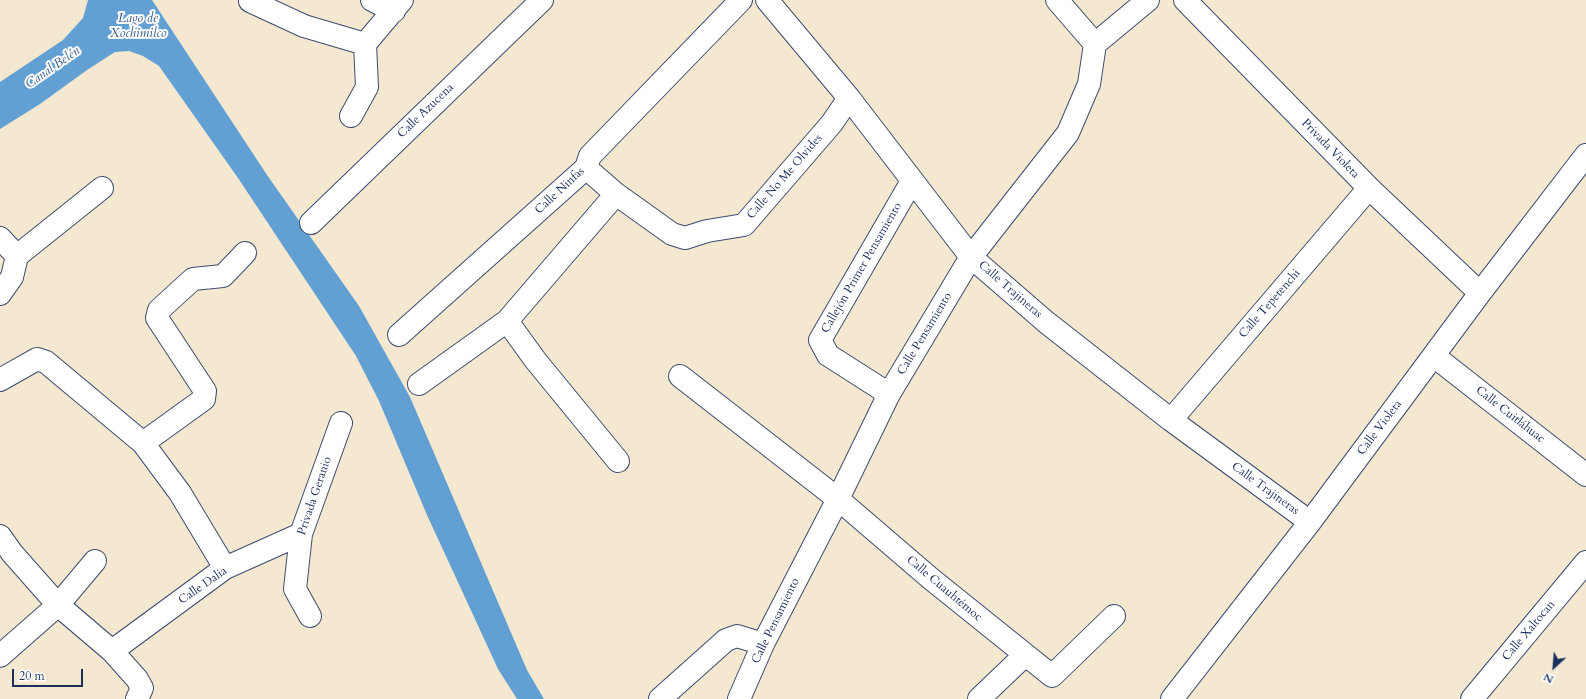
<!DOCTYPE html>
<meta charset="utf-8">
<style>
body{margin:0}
#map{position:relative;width:1586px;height:699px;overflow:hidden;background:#f4e8d0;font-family:Cardo,serif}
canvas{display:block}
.north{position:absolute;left:1534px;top:647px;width:40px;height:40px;-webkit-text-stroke:3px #fff;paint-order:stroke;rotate:206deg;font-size:11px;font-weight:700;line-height:16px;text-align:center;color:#1b2f5e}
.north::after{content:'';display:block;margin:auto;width:14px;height:18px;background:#1b2f5e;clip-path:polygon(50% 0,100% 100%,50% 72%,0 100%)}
.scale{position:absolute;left:12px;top:669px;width:71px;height:18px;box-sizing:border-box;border:2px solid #1b2f5e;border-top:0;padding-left:5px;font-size:12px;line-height:14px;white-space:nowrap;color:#1b2f5e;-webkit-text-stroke:3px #fff;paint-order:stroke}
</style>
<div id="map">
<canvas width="1586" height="699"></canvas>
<div class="north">N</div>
<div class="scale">20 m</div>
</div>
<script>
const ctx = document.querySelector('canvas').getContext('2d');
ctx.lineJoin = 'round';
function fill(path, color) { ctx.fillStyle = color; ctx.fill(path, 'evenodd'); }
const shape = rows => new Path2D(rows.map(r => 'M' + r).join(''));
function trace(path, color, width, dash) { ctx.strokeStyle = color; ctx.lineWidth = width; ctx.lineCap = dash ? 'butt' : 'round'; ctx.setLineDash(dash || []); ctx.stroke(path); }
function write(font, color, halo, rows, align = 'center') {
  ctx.font = font + ' Cardo,serif'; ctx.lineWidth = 4; ctx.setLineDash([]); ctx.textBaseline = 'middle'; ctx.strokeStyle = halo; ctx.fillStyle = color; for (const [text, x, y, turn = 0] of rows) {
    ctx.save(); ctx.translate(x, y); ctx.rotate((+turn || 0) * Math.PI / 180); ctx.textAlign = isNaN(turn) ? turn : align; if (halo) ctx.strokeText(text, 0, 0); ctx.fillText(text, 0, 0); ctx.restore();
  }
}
fill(shape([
 [88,0,152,0,267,175,359,306,410,397,527,670,544,699,517,699,498,669,427,515,379,401,356,356,238,178,159,66,143,56,129,51,115,52,87,70,40,104,0,129,0,82,63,40,83,18]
]), '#62a0d4');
const minor = shape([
 [372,0,394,11],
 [767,0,849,98,971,257,1046,322,1171,420,1310,522],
 [1057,0,1095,44],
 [1185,0,1369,188,1480,293],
 [250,1,304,26,365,44],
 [351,116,367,87,365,44,402,0],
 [586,168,616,194,672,234,685,238,707,231,744,225,832,123,849,98],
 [616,194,507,321,536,361,618,461],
 [311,223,542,0],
 [0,238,17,256,12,277,0,294],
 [17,256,102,188],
 [399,335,586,168,590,156,741,0],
 [1434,356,1586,475],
 [680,376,838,499,930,578,1052,676,1114,616],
 [0,380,37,359,46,362,143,443,180,493,225,568],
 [419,384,507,321],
 [889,394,828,355,820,340,912,181],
 [1171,420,1369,188],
 [143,443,204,399,205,391,157,318,159,310,193,279,223,276,245,253],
 [0,536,12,553,58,605,112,651,137,679,142,688,137,699],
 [310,616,295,589,301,534,341,423],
 [112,651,225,568,301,534],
 [0,656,58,605,95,561],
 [660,699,726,640,737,636,763,644],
 [739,699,763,644,838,499,889,394,971,257,1068,133,1089,84,1095,44,1148,0],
 [979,699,1025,655],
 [1172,699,1310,522,1480,293,1586,155],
 [1472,699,1586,562]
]);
trace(minor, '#3c4b6f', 24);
trace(minor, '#fff', 22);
write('12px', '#1b2f5e', '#fff', [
 ["Calle Azucena",426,111,-44],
 ["Privada Violeta",1330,149,46],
 ["Calle No Me Olvides",785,177,-49],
 ["Calle Ninfas",560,191,-43],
 ["Callejón Primer Pensamiento",862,268,-60],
 ["Calle Trajineras",1010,290,41],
 ["Calle Tepetenchi",1270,304,-49],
 ["Calle Pensamiento",925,334,-59],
 ["Calle Cuitláhuac",1510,415,38],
 ["Calle Violeta",1380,428,-53],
 ["Calle Trajineras",1265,489,36],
 ["Privada Geranio",315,496,-71],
 ["Calle Dalia",203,586,-35],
 ["Calle Cuauhtémoc",944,589,40],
 ["Calle Pensamiento",776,621,-64],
 ["Calle Xaltocan",1529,631,-50]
]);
write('italic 13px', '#375c8d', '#fff', [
 ["Lago de",138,19],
 ["Xochimilco",138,34],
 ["Canal Belén",53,68,-35]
]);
</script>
